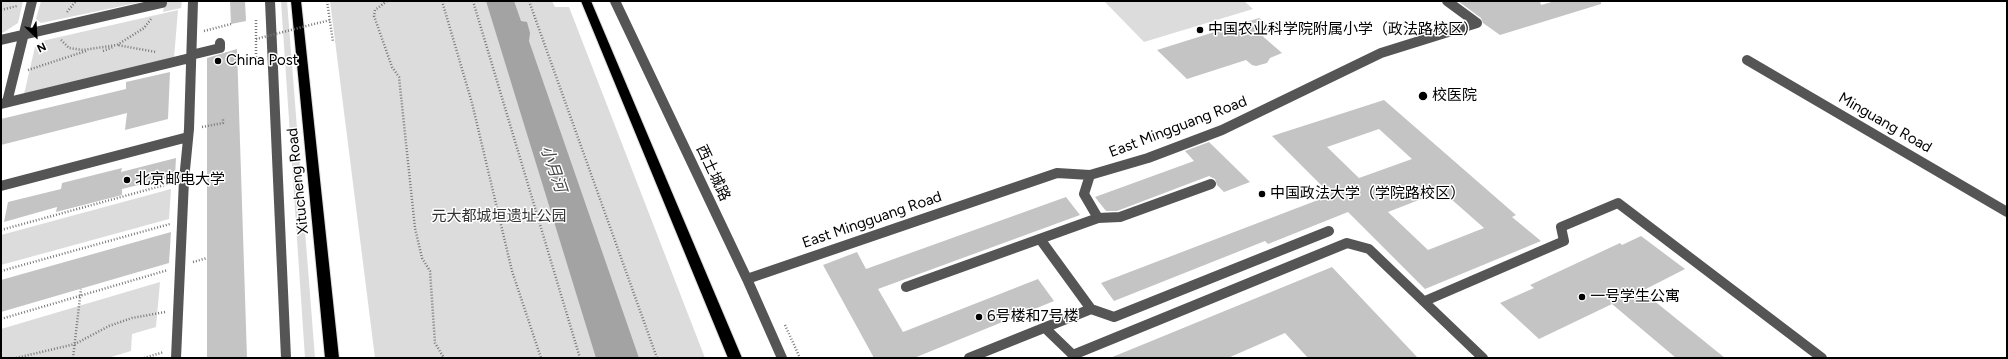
<!DOCTYPE html>
<meta charset="utf-8">
<style>
body{margin:0}
#map{position:relative;width:2008px;height:359px;overflow:hidden;background:#fff;font-family:Figtree,sans-serif}
canvas{display:block}
.frame{position:absolute;inset:0;border:2px solid #000;pointer-events:none}
.north{position:absolute;left:16px;top:16px;width:40px;height:40px;-webkit-text-stroke:3px #fff;paint-order:stroke;rotate:155deg;font-size:11px;font-weight:700;line-height:16px;text-align:center;color:#000}
.north::after{content:'';display:block;margin:auto;width:14px;height:18px;background:#000;clip-path:polygon(50% 0,100% 100%,50% 72%,0 100%)}
</style>
<div id="map">
<canvas width="2008" height="359"></canvas>
<div class="frame"></div>
<div class="north">N</div>
</div>
<script>
const ctx = document.querySelector('canvas').getContext('2d');
ctx.lineJoin = 'round';
function fill(path, color) { ctx.fillStyle = color; ctx.fill(path, 'evenodd'); }
const shape = rows => new Path2D(rows.map(r => 'M' + r).join(''));
function trace(path, color, width, dash) { ctx.strokeStyle = color; ctx.lineWidth = width; ctx.lineCap = dash ? 'butt' : 'round'; ctx.setLineDash(dash || []); ctx.stroke(path); }
function write(font, color, halo, rows, align = 'center') {
  ctx.font = font + ' Figtree,"Noto Sans SC",sans-serif'; ctx.lineWidth = 3; ctx.setLineDash([]); ctx.textBaseline = 'middle'; ctx.strokeStyle = halo; ctx.fillStyle = color; for (const [text, x, y, turn = 0] of rows) {
    ctx.save(); ctx.translate(x, y); ctx.rotate((+turn || 0) * Math.PI / 180); ctx.textAlign = isNaN(turn) ? turn : align; if (halo) ctx.strokeText(text, 0, 0); ctx.fillText(text, 0, 0); ctx.restore();
  }
}
fill(shape([
 [1,1,23,1,18,23,1,34],
 [41,1,146,1,41,23,36,19],
 [165,1,182,1,181,8,163,12],
 [281,1,287,1,315,358,305,358],
 [330,1,552,1,555,7,569,7,705,358,375,358],
 [1110,1,1244,1,1253,9,1144,42,1105,2],
 [178,10,174,58,24,94,35,47,42,41],
 [171,189,169,219,1,265,1,235],
 [160,282,156,327,132,334,131,351,108,358,1,358,1,329]
]), '#dcdcdc');
fill(shape([
 [486,1,514,1,521,21,527,22,530,33,529,41,639,358,596,358]
]), '#a3a3a3');
fill(shape([
 [230,1,245,1,246,21,231,24],
 [1458,1,1540,1,1541,5,1555,1,1601,1,1601,4,1500,35,1483,23,1481,18],
 [1259,18,1273,29,1259,33,1282,53,1270,58,1267,63,1256,66,1252,65,1246,60,1187,79,1157,50],
 [237,49,247,358,207,358,207,58],
 [170,72,168,119,125,130,127,113,1,145,1,119,126,89,126,82],
 [1384,100,1516,215,1512,217,1541,241,1425,289,1348,212,1268,244,1265,241,1114,301,1101,283,1331,195,1272,136],
 [1379,129,1412,159,1359,178,1327,147],
 [1442,191,1484,228,1428,250,1388,212],
 [1209,142,1250,182,1224,192,1217,185,1215,179,1209,176,1117,211,1106,211,1095,197,1194,161,1185,151],
 [176,158,175,176,122,189,122,195,56,212,57,207,4,222,8,202,61,189,62,183,122,168,121,172],
 [1066,197,1080,215,878,289,903,332,1038,279,1054,301,914,358,874,358,823,265,857,252,866,269],
 [171,232,169,263,1,312,1,280],
 [1641,236,1685,269,1642,291,1725,358,1676,358,1612,304,1539,339,1500,303,1534,288,1530,285,1620,243,1622,245],
 [1332,267,1418,358,1308,358,1285,333,1228,358,1110,358]
]), '#c4c4c4');
const highway = shape([
 [291,1,301,1,339,358,325,358,291,1],
 [581,1,591,1,742,358,728,358,581,1]
]);
trace(highway, '#dbdbdb', 2);
trace(shape([
 [327,1,333,42],
 [387,1,375,10,374,16,392,67,399,77,415,228,422,258,430,271,435,343,444,358],
 [442,1,472,103,512,271,541,358],
 [473,1,580,358],
 [529,1,657,358],
 [1,10,17,6],
 [67,12,76,1],
 [151,19,144,28,117,45,156,52],
 [256,20,256,61],
 [204,31,231,24],
 [61,40,69,48,83,50,117,45],
 [103,51,113,47],
 [28,70,86,51],
 [202,127,223,123,223,119],
 [1,230,172,183],
 [193,262,207,258],
 [1,271,170,224],
 [1,319,168,270],
 [785,325,800,358],
 [16,358,75,344,109,326,132,318,165,312],
 [73,358,81,289],
 [144,358,164,352]
]), '#777', 2.5, [1, 2]);
trace(shape([
 [270,1,286,358],
 [615,1,747,279,782,358],
 [1447,1,1477,23],
 [1,40,162,3],
 [191,55,220,48,220,43],
 [1747,60,2007,212],
 [7,102,32,1],
 [1,104,190,58],
 [1,186,188,137],
 [1098,218,1120,217,1211,184],
 [1040,239,1091,309,1114,317,1329,231],
 [747,279,1057,173,1090,175,1148,158,1222,130,1381,53,1477,23],
 [906,287,1098,218,1084,194,1090,175],
 [1425,301,1564,241,1561,227,1618,203,1822,358],
 [1045,328,1073,355,1347,243,1369,249,1483,358],
 [176,358,184,180,189,129,193,1],
 [969,358,1091,309]
]), '#555', 10);
fill(highway, '#000');
trace(shape([
 [256,39,330,20]
]), '#777', 2.5, [1, 2]);
for (const [x, y, r, color] of [
 [1200,30,4,"#000"],
 [218,61,4,"#000"],
 [1423,96,5,"#000"],
 [127,180,4,"#000"],
 [1262,194,4,"#000"],
 [1582,297,4,"#000"],
 [979,317,4,"#000"]
]) { const dot = new Path2D(); dot.arc(x, y, r, 0, 2 * Math.PI); ctx.fillStyle = color; ctx.fill(dot); trace(dot, '#fff', 1.5); }
write('15px', '#000', '#fff', [
 ["中国农业科学院附属小学（政法路校区）",1208,30],
 ["China Post",226,61],
 ["校医院",1432,96],
 ["北京邮电大学",135,180],
 ["中国政法大学（学院路校区）",1270,194],
 ["一号学生公寓",1590,297],
 ["6号楼和7号楼",987,317]
], 'left');
write('15px', '#000', '#fff', [
 ["Minguang Road",1885,123,30],
 ["East Mingguang Road",1178,127,-21],
 ["西土城路",713,173,65],
 ["Xitucheng Road",298,181,-96],
 ["East Mingguang Road",872,220,-19]
]);
write('15px', '#333', '#fff', [
 ["元大都城垣遗址公园",499,217]
]);
write('italic 16px', '#444', '#fff', [
 ["小月河",553,169,71]
]);
</script>
